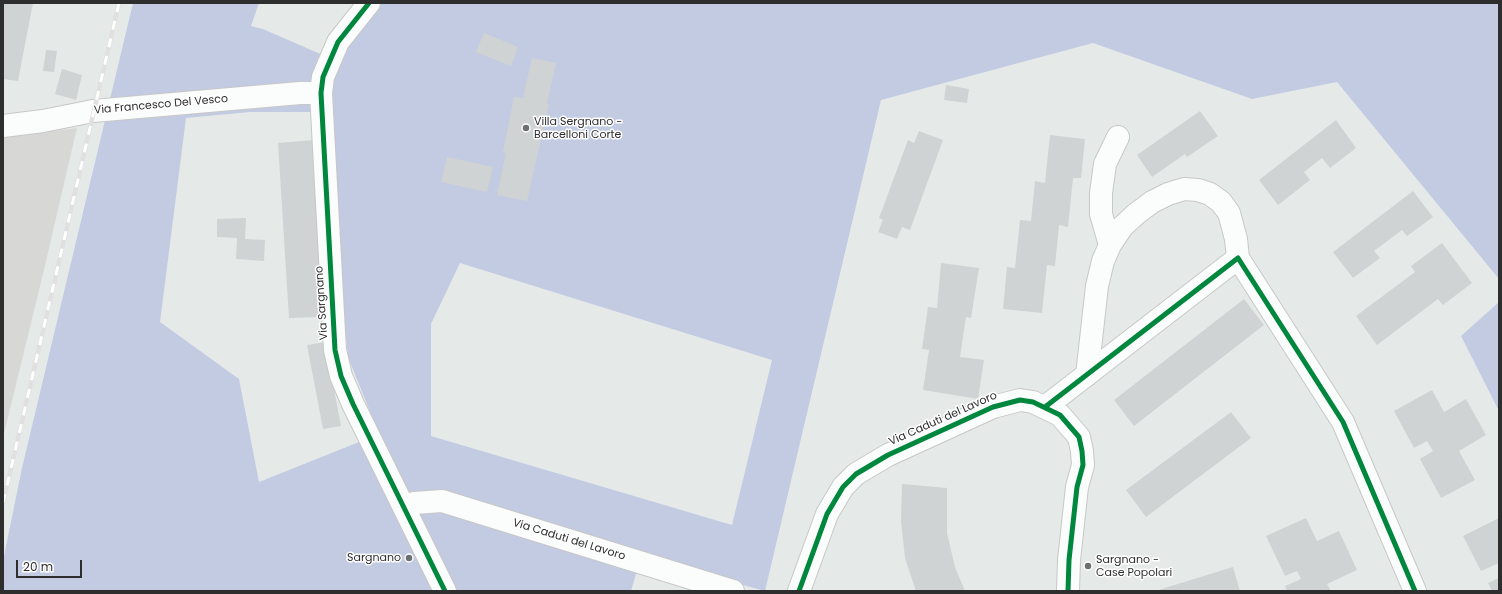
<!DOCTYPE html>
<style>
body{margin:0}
#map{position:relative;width:1502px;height:594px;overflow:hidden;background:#e5eae9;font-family:Poppins,sans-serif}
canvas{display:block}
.frame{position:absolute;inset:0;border:4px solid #2e2e2e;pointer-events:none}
.scale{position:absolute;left:16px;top:560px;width:66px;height:18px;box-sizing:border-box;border:2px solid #2e2e2e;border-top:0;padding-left:5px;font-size:12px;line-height:14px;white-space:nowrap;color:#2e2e2e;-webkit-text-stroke:3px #fff;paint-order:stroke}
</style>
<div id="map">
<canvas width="1502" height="594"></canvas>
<div class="frame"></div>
<div class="scale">20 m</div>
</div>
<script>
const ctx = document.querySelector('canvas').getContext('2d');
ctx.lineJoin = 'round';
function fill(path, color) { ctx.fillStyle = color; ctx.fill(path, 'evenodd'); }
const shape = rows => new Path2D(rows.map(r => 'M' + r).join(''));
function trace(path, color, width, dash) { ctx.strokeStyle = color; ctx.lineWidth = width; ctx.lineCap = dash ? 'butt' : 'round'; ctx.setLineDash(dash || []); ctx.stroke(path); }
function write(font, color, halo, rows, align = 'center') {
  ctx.font = font + ' Poppins,sans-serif'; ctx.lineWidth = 3; ctx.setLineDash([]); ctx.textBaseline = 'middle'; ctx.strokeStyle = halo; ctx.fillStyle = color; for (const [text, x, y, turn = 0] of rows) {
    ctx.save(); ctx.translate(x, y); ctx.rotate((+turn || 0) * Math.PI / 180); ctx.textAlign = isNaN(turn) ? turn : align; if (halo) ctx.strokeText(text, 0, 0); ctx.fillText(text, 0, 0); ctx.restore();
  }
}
fill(shape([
 [77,128,44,270,3,438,3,137]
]), '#d7d8d6');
fill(shape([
 [133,3,259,3,251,26,263,29,325,56,366,3,1499,3,1499,279,1337,82,1252,99,1093,43,881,100,765,591,641,557,631,591,3,591,3,561,22,468],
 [250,112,316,112,335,223,348,357,379,434,259,482,239,379,160,322,186,118],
 [460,263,772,360,732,525,431,436,431,324],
 [1499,302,1499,411,1461,336]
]), '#c2cbe2');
fill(shape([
 [3,3,33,3,18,81,3,79],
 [484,33,518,47,511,66,476,52],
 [46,50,57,51,54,72,43,71],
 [532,58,556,63,547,104,549,104,527,201,497,195,506,153,503,152,514,97,523,98],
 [62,69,82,75,76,100,55,94],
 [946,85,969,89,967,103,944,100],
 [1200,111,1218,136,1187,157,1185,154,1152,177,1137,155],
 [1336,120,1356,148,1330,168,1322,158,1304,172,1310,180,1278,205,1259,180],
 [919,131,943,140,910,230,902,227,897,239,878,232,883,220,879,218,908,140,914,143],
 [1050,135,1085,139,1081,178,1073,178,1068,227,1059,225,1055,266,1047,265,1042,313,1003,309,1007,267,1015,268,1020,220,1031,221,1035,181,1045,183],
 [313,140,318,203,322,317,289,318,278,143],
 [447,157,493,167,487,192,441,182],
 [1413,191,1433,217,1407,236,1402,230,1374,251,1380,258,1353,278,1333,252],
 [246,218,245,239,265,240,264,261,236,259,237,238,217,237,217,219],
 [1442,243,1472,283,1443,305,1438,299,1377,345,1356,316,1415,272,1411,266],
 [941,263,979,268,971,318,966,317,960,357,984,360,978,399,923,390,929,350,922,349,928,307,937,308],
 [1244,299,1264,325,1134,426,1114,400],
 [325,342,341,426,323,429,307,345],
 [1432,390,1444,412,1466,399,1486,435,1459,451,1475,480,1441,498,1420,459,1433,451,1427,441,1414,448,1394,411],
 [1231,412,1251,438,1146,517,1126,490],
 [902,484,947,488,947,533,955,567,965,591,916,591,905,558,901,521],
 [1306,518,1317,541,1339,531,1357,570,1327,584,1331,591,1287,591,1285,586,1301,579,1297,571,1285,576,1266,536],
 [1499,518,1499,563,1481,571,1463,536],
 [1233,567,1240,591,1155,591],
 [1499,578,1499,591,1492,591,1488,583]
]), '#d0d3d3');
const minor = shape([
 [369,3,338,42,323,77,321,93,335,350,341,376,353,404,445,591],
 [3,126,43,121,93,111,300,93,321,93],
 [1110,245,1101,214,1101,193,1105,164,1118,137],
 [1087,375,1097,286,1103,261,1110,245,1122,227,1136,214,1152,202,1168,194,1184,189,1198,190,1210,194,1221,202,1229,213,1236,239,1238,258],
 [1045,407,1238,258,1343,422,1415,591],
 [406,510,414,503,442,501,733,591],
 [799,591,827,514,843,487,856,474,888,455,993,407,1020,400,1033,402,1060,415,1079,437,1082,451,1083,465,1077,487,1069,560,1068,591]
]);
trace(minor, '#c7c7c7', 24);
trace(minor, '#fbfcfc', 22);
const rail = shape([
 [3,503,119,3]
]);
trace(rail, '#e1dfdf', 4.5);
trace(rail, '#fff', 3, [9]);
trace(shape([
 [369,3,338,42,323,77,321,93,335,350,341,376,353,404,445,591],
 [1045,407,1238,258,1343,422,1415,591],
 [799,591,827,514,843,487,856,474,888,455,993,407,1020,400,1033,402,1060,415,1079,437,1082,451,1083,465,1077,487,1069,560,1068,591]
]), '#00873e', 5);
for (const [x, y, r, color] of [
 [526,128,4,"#6e706f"],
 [409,558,4,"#6e706f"],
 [1088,566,4,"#6e706f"]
]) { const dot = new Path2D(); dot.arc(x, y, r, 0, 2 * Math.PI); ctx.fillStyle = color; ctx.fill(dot); trace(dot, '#fff', 1.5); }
write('11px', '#2e2e2e', '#fff', [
 ["Via Francesco Del Vesco",161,105,-5],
 ["Via Sargnano",322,303,-94],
 ["Via Caduti del Lavoro",943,419,-24],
 ["Via Caduti del Lavoro",569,540,17]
]);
write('11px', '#2e2e2e', '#fff', [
 ["Villa Sergnano -",534,122],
 ["Barcelloni Corte",534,135],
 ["Sargnano",401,558,"right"],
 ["Sargnano -",1096,560],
 ["Case Popolari",1096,573]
], 'left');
</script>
